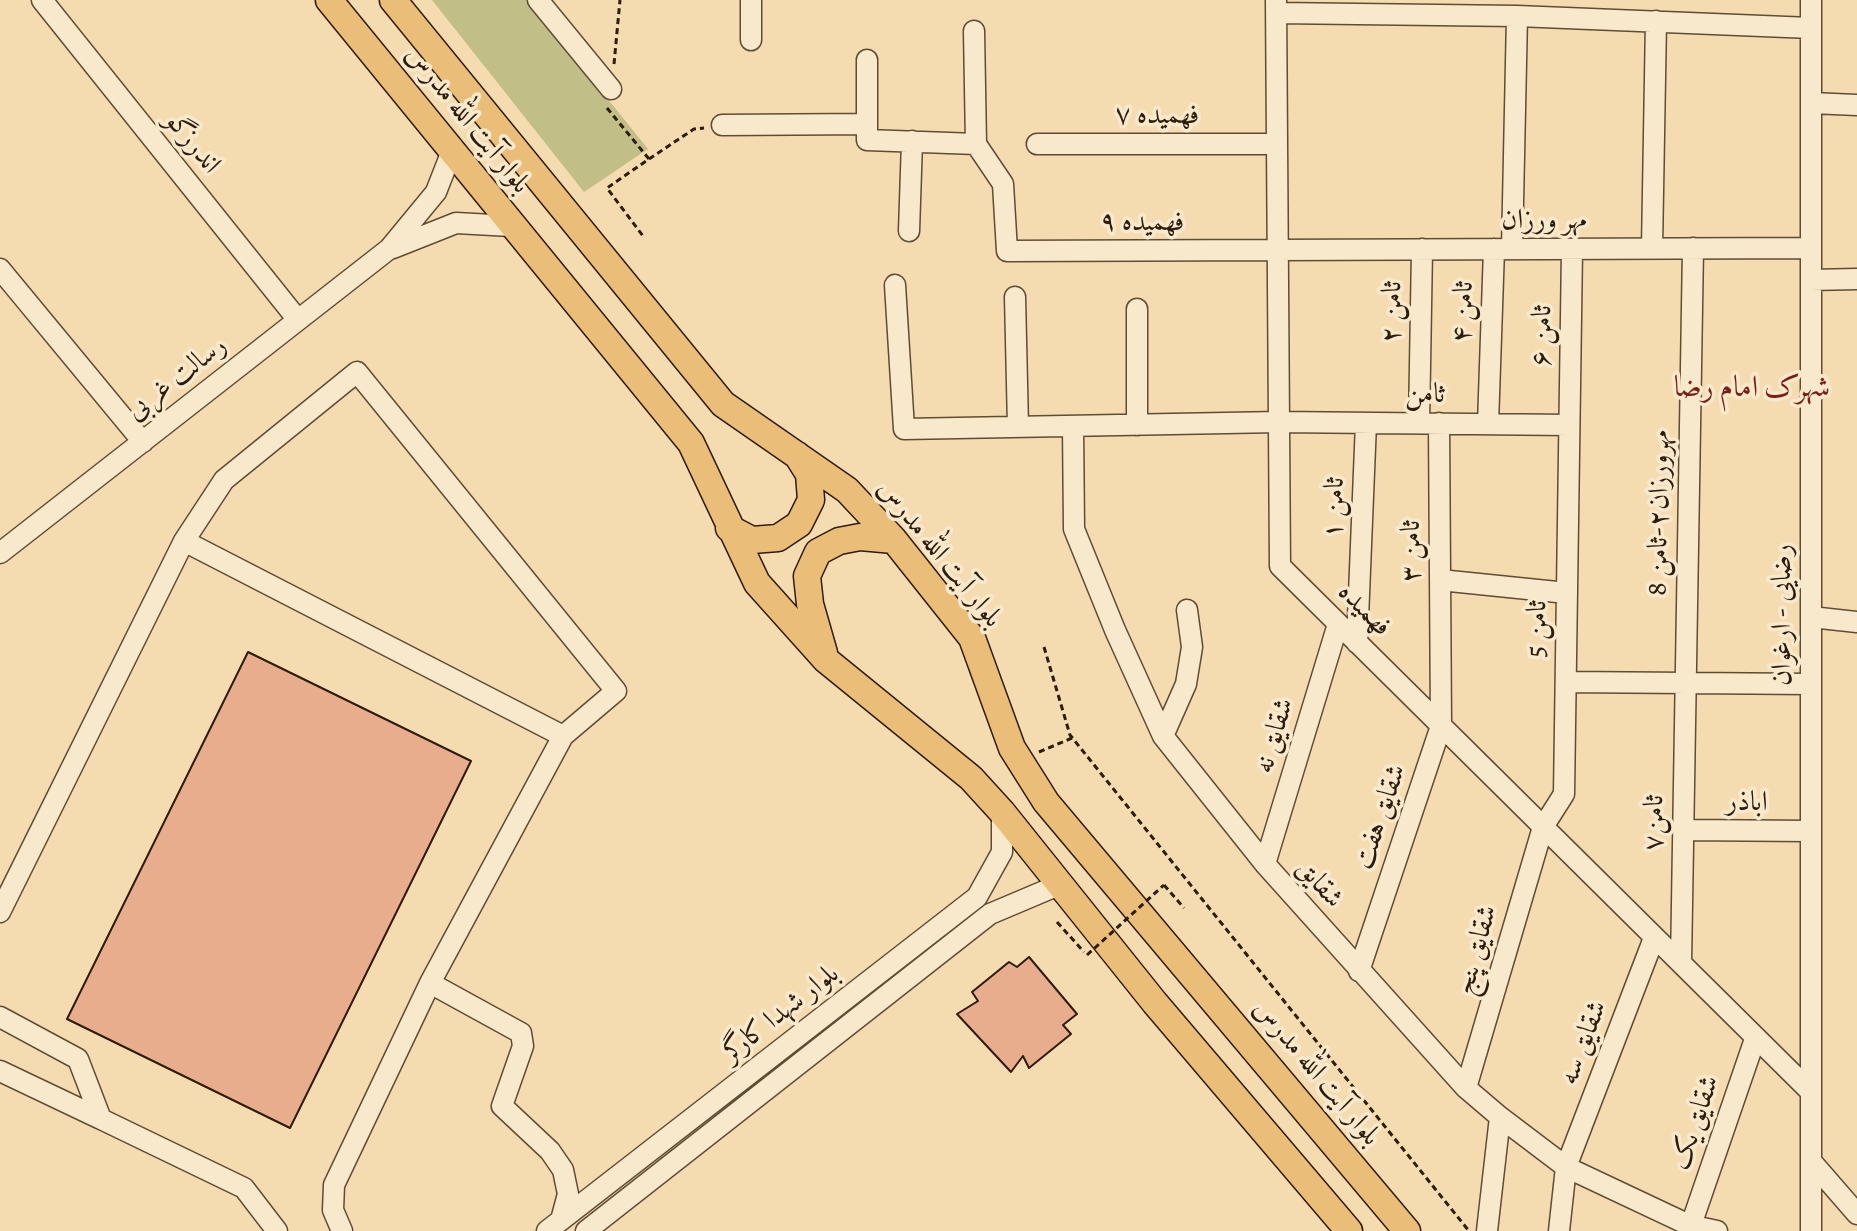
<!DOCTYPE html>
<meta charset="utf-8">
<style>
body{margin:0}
canvas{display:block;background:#f5dbb0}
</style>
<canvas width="1857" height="1231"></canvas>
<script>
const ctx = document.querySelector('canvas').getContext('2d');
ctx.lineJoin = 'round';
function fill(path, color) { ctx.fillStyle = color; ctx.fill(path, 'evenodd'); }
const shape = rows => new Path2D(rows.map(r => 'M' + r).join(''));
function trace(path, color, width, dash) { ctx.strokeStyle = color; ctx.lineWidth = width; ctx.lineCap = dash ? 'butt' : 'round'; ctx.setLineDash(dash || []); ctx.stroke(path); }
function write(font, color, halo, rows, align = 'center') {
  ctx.font = font + ' Alegreya,Amiri,serif'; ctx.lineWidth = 7; ctx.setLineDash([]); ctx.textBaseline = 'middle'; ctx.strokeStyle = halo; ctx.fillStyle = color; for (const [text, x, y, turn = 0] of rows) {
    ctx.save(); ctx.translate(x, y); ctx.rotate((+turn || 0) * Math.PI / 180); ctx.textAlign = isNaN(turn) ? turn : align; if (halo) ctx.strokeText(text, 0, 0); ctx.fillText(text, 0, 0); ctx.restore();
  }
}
fill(shape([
 [432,0,528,0,648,149,584,192]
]), '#c2be87');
const building = shape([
 [248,652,471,761,290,1128,67,1019,248,652],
 [1029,957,1077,1014,1063,1025,1071,1034,1029,1068,1023,1056,1011,1072,957,1014,978,1001,972,992,1009,962,1017,967,1029,957]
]);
fill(building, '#e8ad8d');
trace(building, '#2d1c0c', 2);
const minor = shape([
 [42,0,298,320],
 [538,0,611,89],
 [751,0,751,40],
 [1276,0,1280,566,1811,1092],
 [1277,13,1517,16,1811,28],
 [974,31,976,144,1003,184,1007,251,1811,248],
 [867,60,867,140,976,144],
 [1811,103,1857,105],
 [722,125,867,124],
 [1037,144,1277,144],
 [909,231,912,141],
 [393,248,456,223,511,226],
 [1652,248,1656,21],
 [1512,249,1517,16],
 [0,269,143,442],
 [1811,280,1857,279],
 [895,285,904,429,1279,422,1569,425],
 [1015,297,1018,427],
 [1137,309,1137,425],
 [1419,423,1422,249],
 [1488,424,1494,249],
 [1073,426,1074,529,1115,630,1163,736,1265,864,1466,1088,1500,1117,1566,1167,1689,1225,1717,1231],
 [184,541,563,736],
 [0,553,389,249,436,192,452,151],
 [1440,580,1567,593],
 [1811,617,1857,622],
 [1357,643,1366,423],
 [1566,682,1811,684],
 [1163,736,1186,684,1192,647,1187,610],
 [1683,830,1811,831],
 [1265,864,1338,624],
 [0,912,184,541,224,480,357,372,616,691,563,736,430,983],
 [1681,963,1693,248],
 [1359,971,1441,726,1439,423],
 [0,1017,78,1059,101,1119,244,1188,277,1231],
 [0,1071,101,1119],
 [1466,1088,1543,827,1564,794,1572,249],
 [1811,1161,1857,1214],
 [342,1231,333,1210,334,1185,430,983,521,1033,523,1046,502,1106,550,1151,563,1170,568,1194,561,1220],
 [547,1231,977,897,1002,852,1002,812],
 [586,1231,990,914,1061,884],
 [1487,1231,1500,1117],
 [1559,1231,1566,1167,1654,938],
 [1689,1231,1755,1039],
 [1811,1231,1811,0]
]);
const major = shape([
 [329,0,691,443,757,583,826,660,971,778,1002,812,1155,1003,1349,1231],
 [393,0,723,404,847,490,894,540,972,638,1012,748,1046,802,1407,1231],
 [729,528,752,540,778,538,799,524,811,500,809,474,797,455],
 [824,653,810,604,807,576,818,552,839,541,860,537,894,540]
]);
trace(minor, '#5f4c35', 23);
trace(major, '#2d1c0c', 29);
trace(shape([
 [614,64,620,0],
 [607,108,649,159,607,188,643,236],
 [649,159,694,129,704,128],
 [1044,647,1070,735,1469,1231],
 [1039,752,1072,738],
 [1164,885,1184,908],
 [1057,922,1084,952]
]), '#2d1c0c', 3, [6, 4]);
trace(minor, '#f8e8cc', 20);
trace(major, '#eabe78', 26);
trace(shape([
 [1087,955,1164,885]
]), '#2d1c0c', 3, [6, 4]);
write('28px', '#2d1c0c', '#f8e8cc', [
 ["فهمیده ۷",1157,116],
 ["بلوار آیت الله مدرس",467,120,51],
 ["اندرزگو",192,143,51],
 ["مهر ورزان",1544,221],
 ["فهمیده ۹",1142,223],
 ["ثامن ۲",1393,312,-89],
 ["ثامن ۴",1464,312,-88],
 ["ثامن ۶",1543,336,-89],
 ["رسالت غربی",177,379,-38],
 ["ثامن",1425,395],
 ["ثامن ۱",1335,508,-88],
 ["مهرورزان۲-ثامن 8",1660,513,-89],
 ["ثامن ۳",1412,551,-90],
 ["بلوار آیت الله مدرس",939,554,51],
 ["فهمیده",1364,610,45],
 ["رضایی - ارغوان",1783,615,-90],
 ["ثامن 5",1538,629,-89],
 ["شقایق نه",1275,736,-73],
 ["اباذر",1747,803,1],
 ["شقایق هفت",1381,817,-71],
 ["ثامن۷",1655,823,-89],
 ["شقایق",1319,884,49],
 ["شقایق پنج",1477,950,-74],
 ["بلوار شهدا کارگر",781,1014,-38],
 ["شقایق سه",1584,1043,-69],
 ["بلوار آیت الله مدرس",1316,1073,50],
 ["شقایق یک",1696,1123,-71]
]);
write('30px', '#7a1f14', '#f8e8cc', [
 ["شهرک امام رضا",1752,389]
]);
</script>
